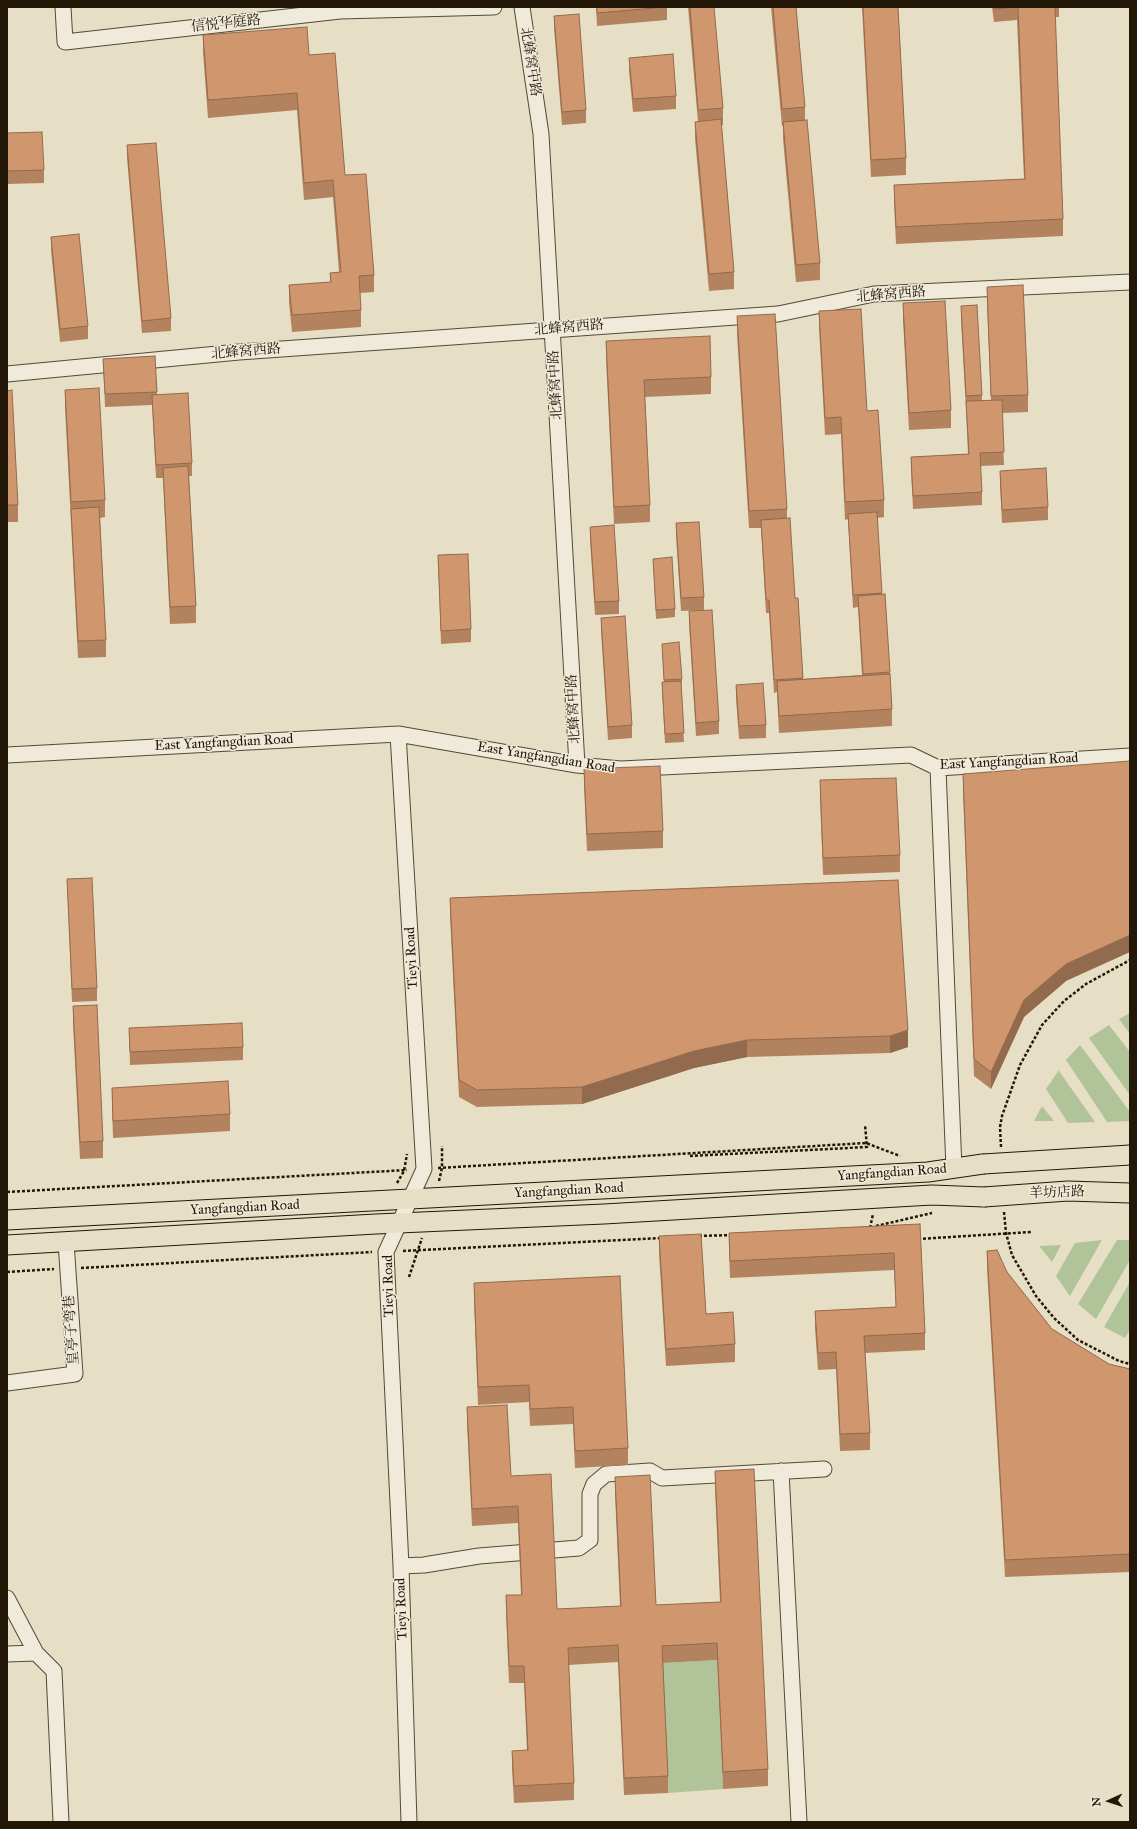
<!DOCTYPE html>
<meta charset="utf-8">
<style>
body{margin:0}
#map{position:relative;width:1137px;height:1829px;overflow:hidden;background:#e7dfc5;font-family:"IM FELL Great Primer",serif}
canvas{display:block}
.frame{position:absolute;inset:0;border:8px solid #231708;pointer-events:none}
.north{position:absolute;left:1089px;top:1781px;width:40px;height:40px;-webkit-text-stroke:3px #efead9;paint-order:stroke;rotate:267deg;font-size:11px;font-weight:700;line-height:16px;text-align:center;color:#231708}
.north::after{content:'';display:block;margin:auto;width:14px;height:18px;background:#231708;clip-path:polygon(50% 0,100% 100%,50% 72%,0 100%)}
</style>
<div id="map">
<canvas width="1137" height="1829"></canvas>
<div class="frame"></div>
<div class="north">N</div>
</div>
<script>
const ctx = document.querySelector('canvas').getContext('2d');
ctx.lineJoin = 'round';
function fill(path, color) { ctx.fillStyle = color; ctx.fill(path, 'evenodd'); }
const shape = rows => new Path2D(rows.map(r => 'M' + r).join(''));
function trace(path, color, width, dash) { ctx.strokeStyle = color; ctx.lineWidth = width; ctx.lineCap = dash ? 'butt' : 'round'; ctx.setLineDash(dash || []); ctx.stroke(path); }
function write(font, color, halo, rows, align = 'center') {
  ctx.font = font + ' "IM FELL Great Primer","Noto Serif SC",serif'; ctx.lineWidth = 3; ctx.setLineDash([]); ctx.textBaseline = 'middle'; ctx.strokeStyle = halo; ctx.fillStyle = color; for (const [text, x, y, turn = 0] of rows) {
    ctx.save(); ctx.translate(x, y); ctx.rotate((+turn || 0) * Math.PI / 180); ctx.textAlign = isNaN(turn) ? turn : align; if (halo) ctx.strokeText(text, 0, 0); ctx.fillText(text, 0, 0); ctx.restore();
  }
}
fill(shape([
 [1130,1013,1130,1034,1119,1019],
 [1109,1025,1130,1052,1130,1095,1089,1038],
 [1080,1045,1130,1112,1130,1121,1107,1122,1066,1060],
 [1059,1070,1059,1071,1095,1122,1068,1123,1046,1089],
 [1042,1106,1054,1121,1034,1121],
 [1102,1240,1070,1296,1056,1276,1075,1243],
 [1117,1240,1130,1240,1130,1260,1096,1319,1078,1304],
 [1061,1245,1052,1262,1039,1246],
 [1130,1282,1130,1330,1125,1338,1104,1327],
 [717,1660,723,1789,668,1793,662,1663]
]), '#b1c398');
const minor = shape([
 [63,7,65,42,340,11,494,7],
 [522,7,541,134,577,765],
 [7,374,239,352,778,314,874,294,1130,282],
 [398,734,424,1169,386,1252,401,1566,409,1822],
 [7,755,398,734,577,765,621,769,911,755,938,768,1130,756],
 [938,768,954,1169],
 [7,1383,75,1374,66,1242],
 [781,1471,799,1822],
 [401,1566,424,1565,479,1556,579,1548,590,1540,590,1494,594,1484,606,1474,650,1471,662,1478,824,1469],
 [7,1598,36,1653,7,1654],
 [36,1653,54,1671,61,1822]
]);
const major = shape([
 [7,1220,928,1172,983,1164],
 [7,1245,376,1224,604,1214,932,1195,984,1197]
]);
trace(minor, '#544937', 17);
trace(major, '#231708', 21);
trace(shape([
 [1001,1147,1000,1127,1002,1116,1020,1065,1042,1025,1064,1001,1086,984,1130,960],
 [690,1156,867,1147,865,1125],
 [438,1168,866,1143,900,1156],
 [439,1181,442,1168,442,1146],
 [397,1183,404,1171,407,1154],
 [7,1192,407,1170],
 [1004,1212,1006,1233,1012,1255,1036,1296,1054,1318,1078,1340,1119,1361,1130,1364],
 [876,1226,932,1213],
 [870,1228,873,1214],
 [699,1236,732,1235],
 [918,1239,1031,1232],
 [403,1251,662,1238],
 [81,1268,372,1252],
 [7,1272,54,1269],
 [409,1277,422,1238]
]), '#231708', 2.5, [3, 2]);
trace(minor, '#efead9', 15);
trace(major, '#e7dfc5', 19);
const majorBridge = shape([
 [983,1164,1130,1155],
 [984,1197,1068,1191,1130,1193]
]);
trace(majorBridge, '#231708', 21, []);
trace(majorBridge, '#e7dfc5', 19);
fill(shape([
 [596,7,667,7,667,20,597,26],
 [688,7,714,7,723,108,723,125,721,125,734,272,734,289,709,291,695,139,695,122,698,122],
 [771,7,796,7,805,107,805,120,820,263,820,280,796,282,783,139,783,126,782,126],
 [862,7,898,7,906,158,906,175,871,177],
 [992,7,1059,7,1059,17,1055,17,1063,219,1063,236,896,244,894,202,894,185,1024,179,1017,20,994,22],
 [554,16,586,110,586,123,562,125,554,28],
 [203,35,309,55,374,275,374,292,360,293,361,310,361,327,292,332,289,302,289,285,330,282,330,273,339,272,333,197,304,200,297,110,208,118,203,52],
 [629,58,676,96,676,109,633,112,629,71],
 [7,133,44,170,44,183,7,184],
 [127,145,171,318,171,331,142,333,127,158],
 [51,237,88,326,88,339,60,342,51,250],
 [987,287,1028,395,1028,412,1002,413,1004,465,980,466,982,492,982,505,913,509,911,470,911,457,968,454,966,409,961,319,961,306,982,395,982,401,991,400,987,304],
 [903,303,951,410,951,428,909,430,903,320],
 [819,311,867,411,884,500,884,517,877,518,882,594,885,594,892,709,892,726,779,733,777,692,774,693,769,613,766,613,761,528,749,528,737,334,737,316,787,509,787,518,795,598,798,598,803,679,862,675,858,607,853,608,848,519,845,520,841,434,825,435,819,328],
 [606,341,711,377,711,394,645,397,650,505,650,522,614,524,606,358],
 [155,356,157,395,192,463,192,476,189,476,196,606,196,623,170,624,163,478,156,478,152,405,105,407,103,359],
 [65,390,105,500,105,517,100,518,106,640,106,657,78,658,65,407],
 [7,391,18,505,18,522,7,522],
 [1000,471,1048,507,1048,520,1002,523,1000,484],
 [676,523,704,597,704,610,681,611,676,536],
 [590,527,619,601,619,614,595,615,590,540],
 [438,555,471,629,471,642,441,644],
 [653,559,675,609,675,617,656,619],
 [689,611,719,721,719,734,696,736,689,624],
 [601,618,632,725,632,738,608,740,601,630],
 [662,644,682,679,681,688,684,742,665,743,662,690,662,682,664,682],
 [736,685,766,725,766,738,739,739,736,698],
 [584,769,663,831,663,848,587,851,584,786],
 [963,774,1066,981,1024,1017,991,1089,974,1076,963,792],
 [820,780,900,855,900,872,823,875,820,797],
 [67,879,97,988,97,1001,72,1002],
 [898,880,908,1047,890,1053,747,1057,694,1068,582,1104,477,1107,459,1097,450,915,450,898],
 [73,1006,103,1141,103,1158,80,1159,73,1023],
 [129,1028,243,1047,243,1060,130,1065],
 [112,1088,230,1114,230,1131,113,1138,112,1105],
 [920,1224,925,1333,925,1350,865,1353,870,1433,870,1450,840,1451,836,1369,818,1370,815,1329,815,1311,896,1307,894,1270,730,1278,729,1250,729,1233],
 [659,1236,706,1314,735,1344,735,1362,666,1366,659,1253],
 [987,1251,1007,1272,1052,1329,1109,1364,1130,1369,1130,1572,1005,1577,987,1268],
 [474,1283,628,1448,628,1465,575,1468,573,1424,530,1426,529,1402,478,1405,474,1300],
 [467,1407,511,1476,557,1609,620,1606,615,1494,615,1477,656,1605,720,1602,715,1488,715,1471,768,1769,768,1786,723,1789,717,1660,663,1663,668,1776,668,1793,624,1795,618,1662,568,1665,574,1783,574,1800,514,1803,512,1768,512,1751,527,1751,524,1683,509,1683,506,1612,506,1595,521,1595,518,1523,472,1526,467,1424]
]), '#b3825f');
fill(shape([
 [1130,935,1130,952,1066,981,1024,1017,991,1089,991,1072,1024,1000,1066,964],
 [908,1030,908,1047,890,1053,890,1036],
 [747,1040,747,1057,694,1068,582,1104,582,1087,694,1051]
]), '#926a4d');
const building = shape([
 [597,7,666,7,597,13,597,7],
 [690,7,714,7,723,108,698,110,690,7],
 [773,7,796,7,805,107,782,109,773,7],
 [863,7,898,7,906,158,871,160,863,7],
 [993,7,1017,7,994,9,993,7],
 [1018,7,1055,7,1063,219,896,227,894,185,1025,179,1018,7],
 [579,14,586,110,562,112,554,16,579,14],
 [307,27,309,55,335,53,345,175,366,174,374,275,359,276,361,310,292,315,289,285,331,282,330,273,341,272,333,180,304,183,297,93,208,100,203,35,307,27],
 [673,54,676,96,633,99,629,58,673,54],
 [721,119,734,272,709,274,695,122,721,119],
 [807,120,820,263,796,265,783,122,807,120],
 [42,132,44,170,7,171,7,133,42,132],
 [156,143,171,318,142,321,127,145,156,143],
 [79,234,88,326,60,329,51,237,79,234],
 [1023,285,1028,395,991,396,987,287,1023,285],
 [945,301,951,410,909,413,903,303,945,301],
 [977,305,982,395,966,396,961,306,977,305],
 [861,309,867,411,878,410,884,500,845,502,841,417,825,418,819,311,861,309],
 [775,314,787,509,749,511,737,316,775,314],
 [710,336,711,377,644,380,650,505,614,507,606,341,710,336],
 [155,356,157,392,105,394,103,359,155,356],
 [99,388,105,500,71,502,65,390,99,388],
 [12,390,18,505,7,505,7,391,12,390],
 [188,393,192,463,156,465,152,395,188,393],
 [1002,400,1004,452,980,453,982,492,913,496,911,457,969,454,966,401,1002,400],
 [188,466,196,606,170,607,163,468,188,466],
 [1046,468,1048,507,1002,510,1000,471,1046,468],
 [99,507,106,640,78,641,71,509,99,507],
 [877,512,882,593,853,595,848,514,877,512],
 [790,518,795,598,798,598,803,678,774,680,769,600,766,600,761,520,790,518],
 [699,522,704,597,681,598,676,523,699,522],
 [614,525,619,601,595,602,590,527,614,525],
 [468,554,471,629,441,631,438,555,468,554],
 [672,557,675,609,656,610,653,559,672,557],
 [885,594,890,672,863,674,858,596,885,594],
 [712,610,719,721,696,723,689,611,712,610],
 [625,616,632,725,608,727,601,618,625,616],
 [679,642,682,679,664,680,662,644,679,642],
 [890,674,892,709,779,716,777,681,890,674],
 [681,681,684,733,665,734,662,682,681,681],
 [763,683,766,725,739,726,736,685,763,683],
 [1130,761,1130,935,1066,964,1024,1000,991,1072,974,1059,963,774,1130,761],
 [660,766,663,831,587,834,584,769,660,766],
 [896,778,900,855,823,858,820,780,896,778],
 [92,878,97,988,72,989,67,879,92,878],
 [898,880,908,1030,890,1036,747,1040,694,1051,582,1087,477,1090,459,1080,450,898,898,880],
 [97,1005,103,1141,80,1142,73,1006,97,1005],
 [242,1023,243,1047,130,1052,129,1028,242,1023],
 [228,1081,230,1114,113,1121,112,1088,228,1081],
 [920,1224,925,1333,864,1336,870,1433,840,1434,836,1352,818,1353,815,1311,896,1307,894,1253,730,1261,729,1233,920,1224],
 [701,1234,706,1314,733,1312,735,1344,666,1349,659,1236,701,1234],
 [997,1250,1007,1272,1052,1329,1109,1364,1130,1369,1130,1554,1005,1560,987,1251,997,1250],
 [620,1276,628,1448,575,1451,573,1407,530,1409,529,1385,478,1387,474,1283,620,1276],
 [507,1405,511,1476,551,1474,557,1609,621,1606,615,1477,650,1475,656,1605,721,1602,715,1471,754,1469,768,1769,723,1772,717,1643,662,1646,668,1776,624,1778,618,1645,568,1648,574,1783,514,1786,512,1751,528,1750,524,1666,509,1666,506,1595,522,1595,518,1506,472,1509,467,1407,507,1405]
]);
fill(building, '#d0976e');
trace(building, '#926a4d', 1);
write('14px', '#231708', '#efead9', [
 ["信悦华庭路",226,24,-6],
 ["北蜂窝中路",530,62,81],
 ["北蜂窝西路",891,295,-5],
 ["北蜂窝西路",569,328,-5],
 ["北蜂窝西路",246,352,-5],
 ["北蜂窝中路",556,385,-93],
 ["北蜂窝中路",574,709,-93],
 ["East Yangfangdian Road",224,743,-3],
 ["East Yangfangdian Road",546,758,9],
 ["East Yangfangdian Road",1009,762,-3],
 ["Tieyi Road",412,958,-93],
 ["Yangfangdian Road",892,1173,-4],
 ["Yangfangdian Road",569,1191,-3],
 ["羊坊店路",1057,1193,-2],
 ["Yangfangdian Road",245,1208,-3],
 ["Tieyi Road",389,1286,-91],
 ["皇亭子弯巷",72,1330,-94],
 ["Tieyi Road",402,1609,-92]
]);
</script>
